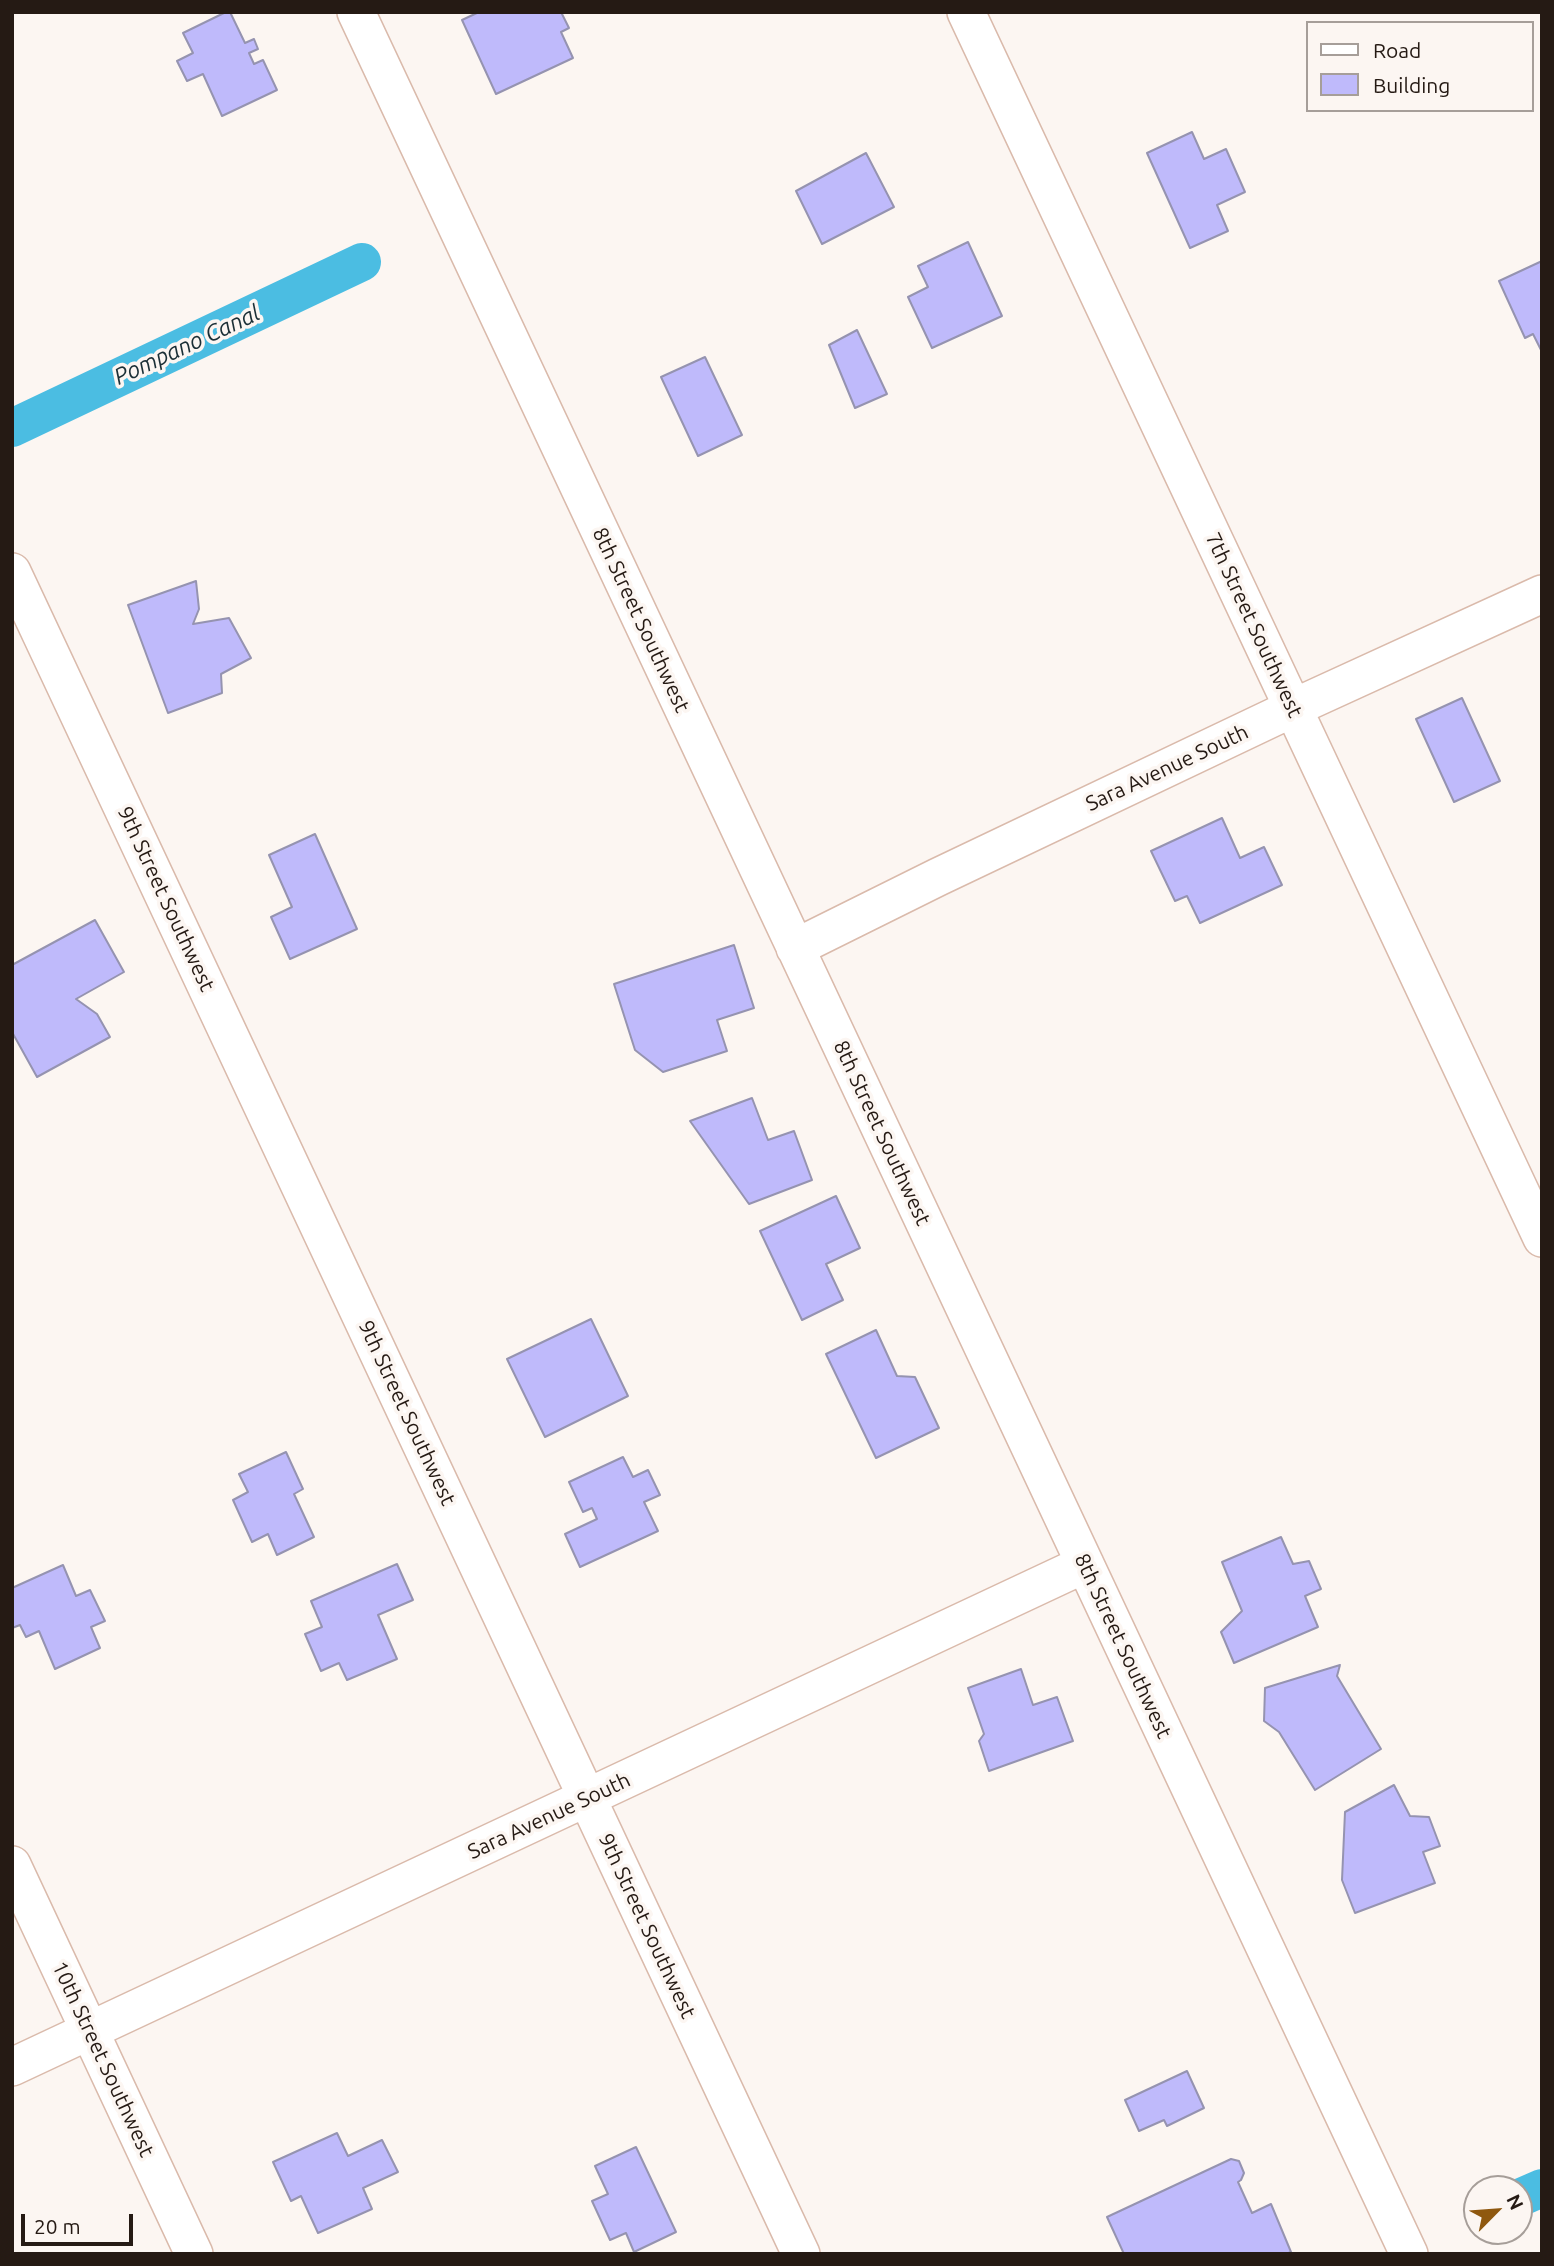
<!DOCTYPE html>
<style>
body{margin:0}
#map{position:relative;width:1554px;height:2266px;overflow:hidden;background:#fcf6f2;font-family:Ubuntu,sans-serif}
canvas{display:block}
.frame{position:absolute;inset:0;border:14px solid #251a14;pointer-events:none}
.legend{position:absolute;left:1306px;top:21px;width:228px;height:91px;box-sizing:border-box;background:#fcf6f2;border:2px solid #a69e99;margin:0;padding:9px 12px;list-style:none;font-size:21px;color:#251a14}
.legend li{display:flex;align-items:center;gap:14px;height:35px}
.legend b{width:35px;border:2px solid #a69e99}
.north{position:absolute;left:1463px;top:2175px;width:70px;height:70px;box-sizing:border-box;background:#fcf6f2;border:2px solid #a69e99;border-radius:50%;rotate:65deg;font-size:19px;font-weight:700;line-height:28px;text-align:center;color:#251a14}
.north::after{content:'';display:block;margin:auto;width:24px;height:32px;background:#8f580f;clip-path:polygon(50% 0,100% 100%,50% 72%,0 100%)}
.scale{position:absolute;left:21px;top:2214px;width:112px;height:32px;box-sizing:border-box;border:4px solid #251a14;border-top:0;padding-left:9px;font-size:21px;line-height:24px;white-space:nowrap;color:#251a14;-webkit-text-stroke:5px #fcf6f2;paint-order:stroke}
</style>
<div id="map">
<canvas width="1554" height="2266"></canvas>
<div class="frame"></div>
<ul class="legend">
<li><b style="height:9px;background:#fff"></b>Road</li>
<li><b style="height:19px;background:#bfbafb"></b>Building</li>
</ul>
<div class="north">N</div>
<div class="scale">20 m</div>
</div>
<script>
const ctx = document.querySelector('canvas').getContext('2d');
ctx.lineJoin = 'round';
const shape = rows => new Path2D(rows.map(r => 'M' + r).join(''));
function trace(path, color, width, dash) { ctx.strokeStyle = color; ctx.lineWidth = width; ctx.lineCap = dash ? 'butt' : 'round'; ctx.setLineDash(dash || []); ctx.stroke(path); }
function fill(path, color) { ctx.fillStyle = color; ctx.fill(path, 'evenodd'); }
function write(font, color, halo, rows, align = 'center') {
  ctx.font = font + ' Ubuntu,sans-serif'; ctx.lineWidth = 7; ctx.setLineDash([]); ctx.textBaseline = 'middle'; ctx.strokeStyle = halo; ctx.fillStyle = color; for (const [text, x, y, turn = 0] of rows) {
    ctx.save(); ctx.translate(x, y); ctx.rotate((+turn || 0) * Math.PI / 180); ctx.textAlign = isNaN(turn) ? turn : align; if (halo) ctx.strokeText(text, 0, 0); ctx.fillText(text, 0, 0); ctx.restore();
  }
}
trace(shape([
 [12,428,362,262],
 [1519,2198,1542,2188]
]), '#4bbde2', 38);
const building = shape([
 [226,12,230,12,245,43,254,39,258,49,249,53,254,64,263,60,277,90,222,116,203,74,187,81,177,61,193,53,183,33,226,12],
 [479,12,561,12,569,28,561,32,573,58,496,94,462,20,479,12],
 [1192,132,1204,159,1226,149,1245,192,1217,205,1228,231,1190,248,1147,153,1192,132],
 [866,153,894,207,822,244,796,191,866,153],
 [968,242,1002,316,932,348,908,297,928,287,918,266,968,242],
 [1542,261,1542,352,1533,334,1525,338,1499,281,1542,261],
 [857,330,887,394,855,408,829,345,857,330],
 [705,357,742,435,698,456,661,377,705,357],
 [196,581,199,609,193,624,229,618,251,658,221,674,222,693,168,713,128,605,196,581],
 [1462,698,1500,781,1454,802,1416,719,1462,698],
 [1222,818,1240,858,1264,847,1282,885,1200,923,1187,896,1175,901,1151,851,1222,818],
 [315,834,357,929,290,959,271,917,292,907,269,855,315,834],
 [95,920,124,972,76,999,97,1014,110,1037,37,1077,12,1032,12,965,95,920],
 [734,945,754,1008,717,1020,727,1051,663,1072,635,1050,614,984,734,945],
 [752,1098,768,1140,794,1131,812,1180,749,1204,690,1121,752,1098],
 [836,1196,860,1248,826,1264,843,1300,802,1320,760,1231,836,1196],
 [591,1319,628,1396,545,1437,507,1359,591,1319],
 [876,1330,897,1376,915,1377,939,1428,876,1458,826,1354,876,1330],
 [286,1452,303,1489,294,1494,314,1537,277,1555,268,1534,252,1542,233,1500,248,1492,239,1474,286,1452],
 [623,1457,633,1477,648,1470,660,1495,644,1502,658,1531,580,1567,565,1534,597,1519,592,1508,583,1512,569,1482,623,1457],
 [1281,1537,1293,1564,1309,1561,1321,1589,1305,1596,1318,1627,1234,1663,1221,1632,1242,1611,1222,1562,1281,1537],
 [397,1564,413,1600,378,1615,397,1659,347,1680,339,1663,321,1671,305,1634,322,1627,311,1601,397,1564],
 [63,1565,76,1596,90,1590,105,1621,91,1627,100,1648,55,1669,39,1631,26,1637,20,1625,12,1628,12,1588,63,1565],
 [1340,1665,1337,1676,1381,1749,1315,1790,1279,1732,1264,1721,1265,1688,1340,1665],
 [1021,1669,1033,1705,1057,1697,1073,1741,989,1771,979,1741,984,1734,968,1688,1021,1669],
 [1394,1785,1410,1816,1429,1817,1440,1846,1423,1852,1435,1883,1355,1913,1342,1880,1345,1812,1394,1785],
 [1187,2071,1204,2108,1167,2126,1164,2120,1139,2131,1125,2100,1187,2071],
 [337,2133,348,2156,382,2140,398,2172,363,2188,372,2209,318,2233,301,2196,291,2201,273,2162,337,2133],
 [636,2147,676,2232,634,2252,626,2233,610,2240,592,2201,608,2194,595,2166,636,2147],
 [1231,2159,1239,2161,1244,2173,1241,2180,1238,2182,1252,2213,1271,2204,1291,2252,1286,2254,1124,2254,1107,2217,1231,2159]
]);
fill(building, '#bfbafb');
trace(building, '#9593b0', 2);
const minor = shape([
 [356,12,1409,2254],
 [966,12,1542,1238],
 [12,572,801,2254],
 [795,948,938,877,1293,708,1542,594],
 [12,1865,194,2254],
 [12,2067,1085,1564]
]);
trace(minor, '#dabaab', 40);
trace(minor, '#fff', 37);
write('21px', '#251a14', '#fcf6f2', [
 ["8th Street Southwest",641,620,65],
 ["7th Street Southwest",1254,625,65],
 ["Sara Avenue South",1167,768,-25],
 ["9th Street Southwest",166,899,65],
 ["8th Street Southwest",882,1133,65],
 ["9th Street Southwest",407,1413,65],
 ["8th Street Southwest",1123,1646,65],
 ["Sara Avenue South",549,1816,-25],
 ["9th Street Southwest",647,1926,65],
 ["10th Street Southwest",103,2059,65]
]);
write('italic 23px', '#1b2f36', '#fcf6f2', [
 ["Pompano Canal",187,345,-25]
]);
</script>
